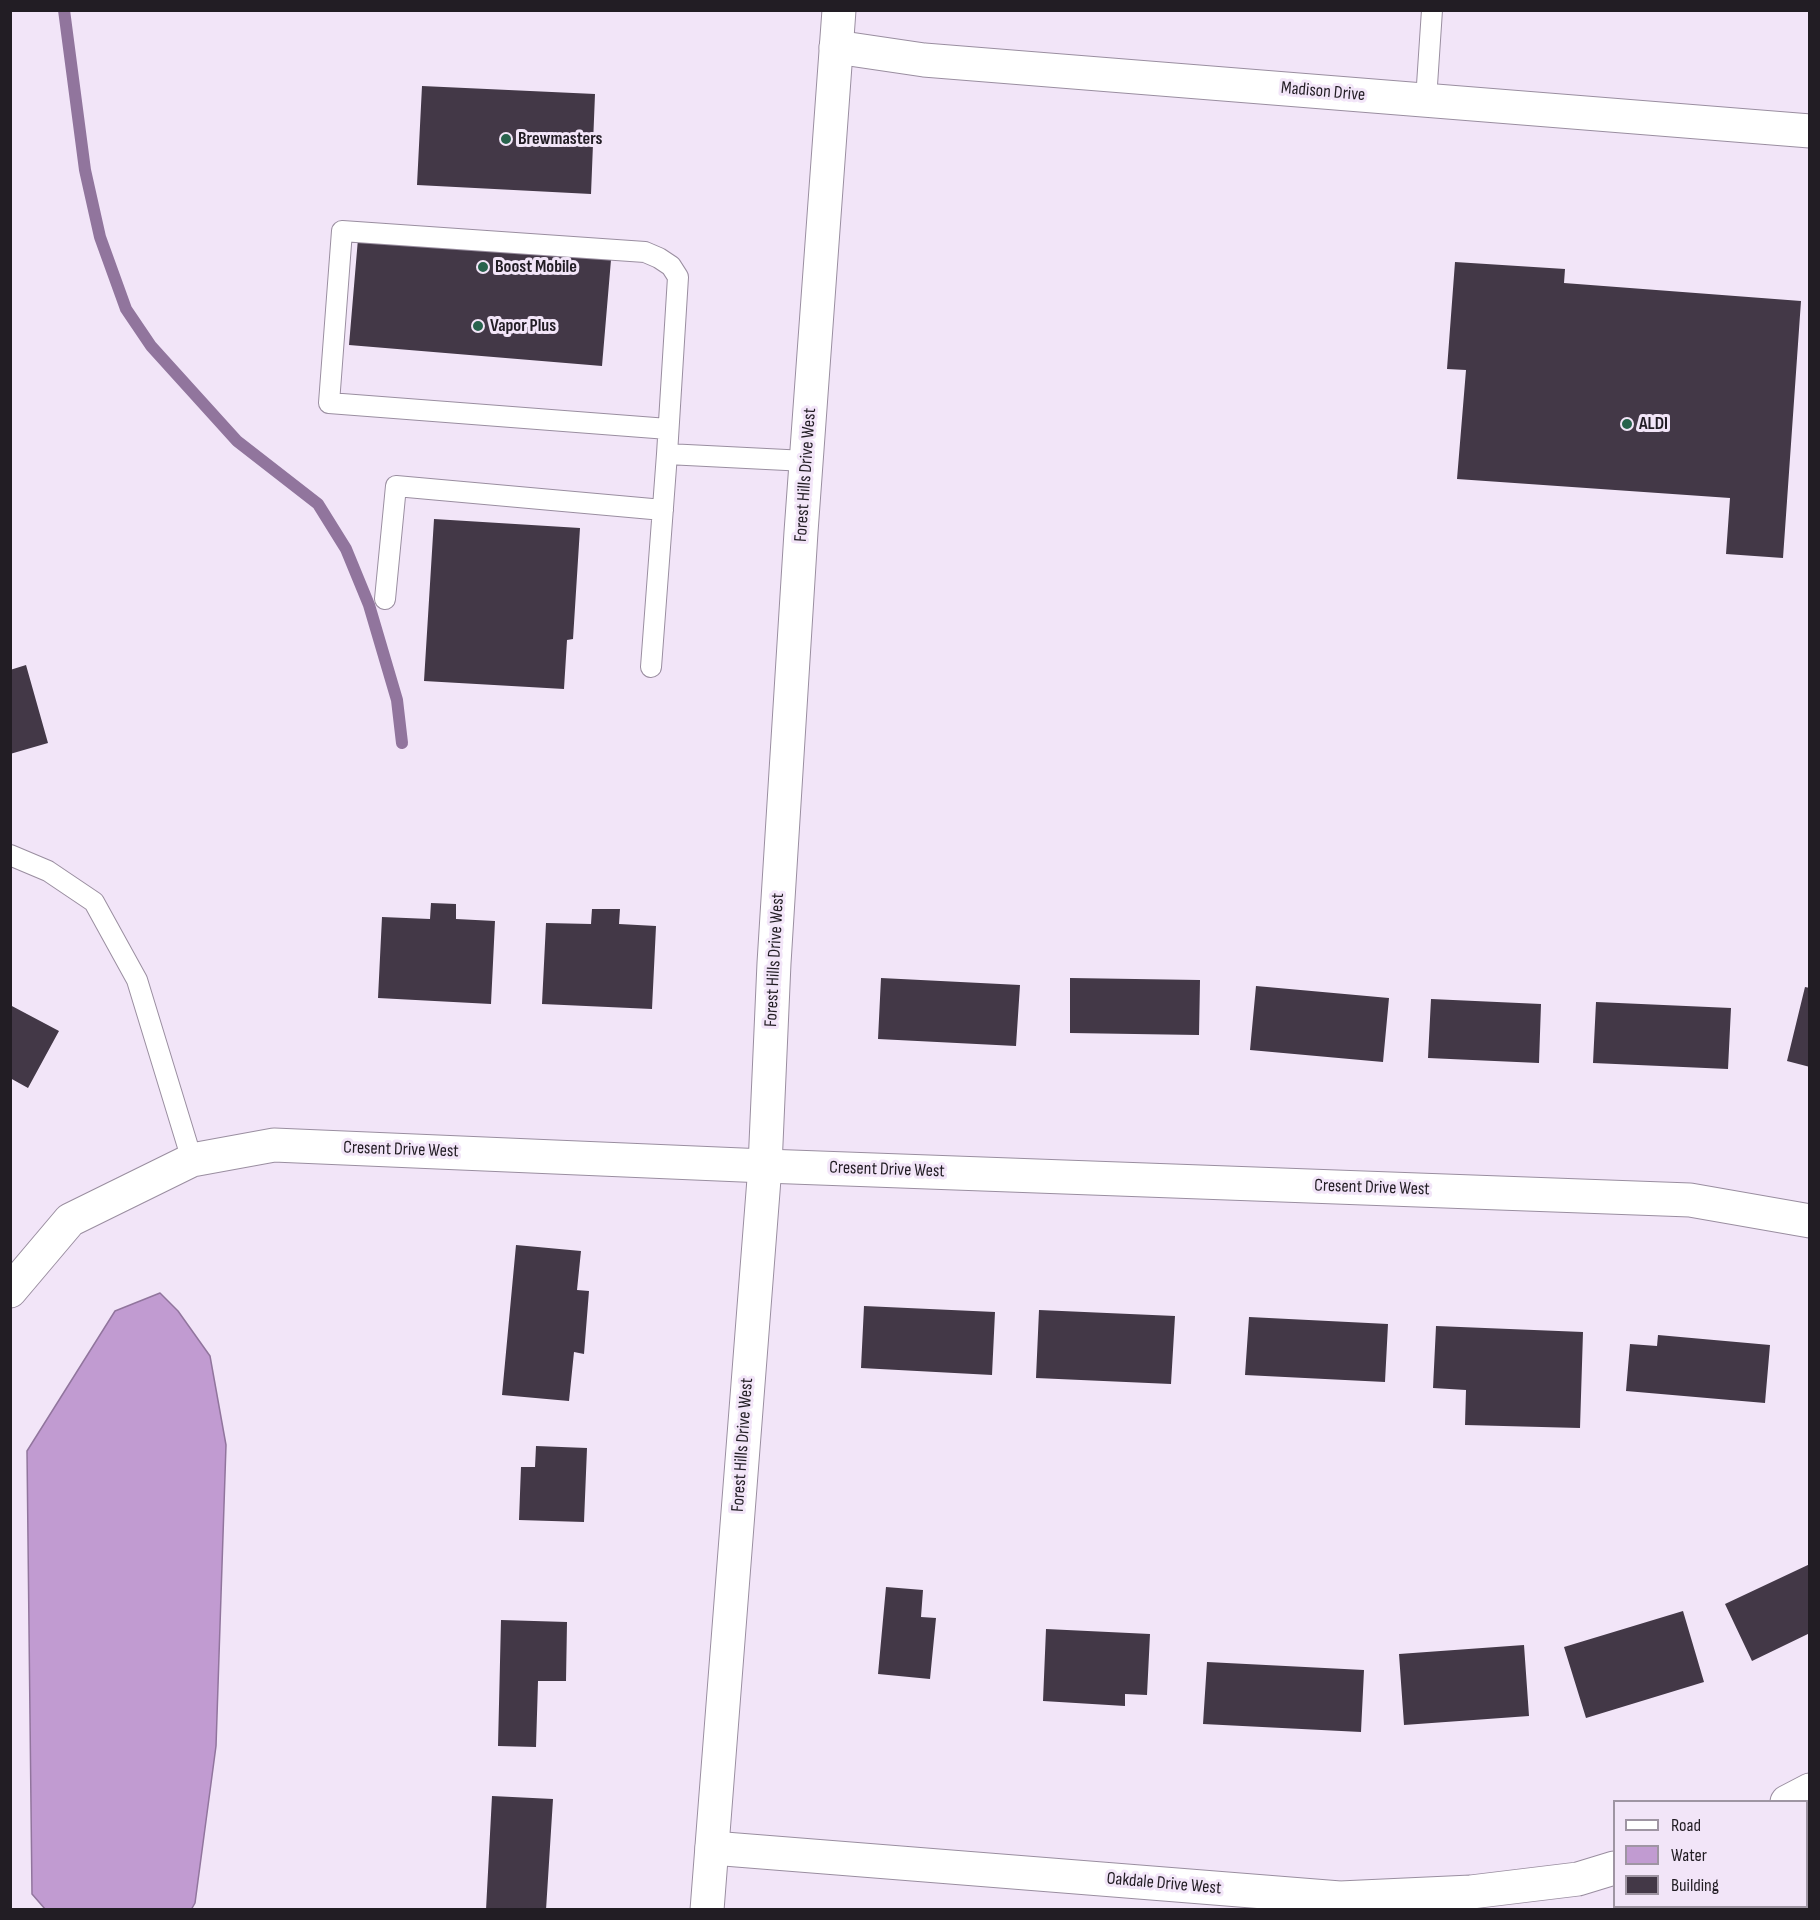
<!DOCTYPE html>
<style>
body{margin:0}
#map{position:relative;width:1820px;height:1920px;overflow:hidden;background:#f2e5f8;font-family:"Sofia Sans Condensed",sans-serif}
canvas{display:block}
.frame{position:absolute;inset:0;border:12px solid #221d24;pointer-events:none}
.legend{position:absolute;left:1613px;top:1800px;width:195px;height:108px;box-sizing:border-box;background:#f2e5f8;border:2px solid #9f95a3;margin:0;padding:8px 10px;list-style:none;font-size:18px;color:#221d24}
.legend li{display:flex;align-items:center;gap:12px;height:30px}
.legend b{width:30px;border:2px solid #9f95a3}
</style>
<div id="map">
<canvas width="1820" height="1920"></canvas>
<div class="frame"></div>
<ul class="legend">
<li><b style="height:8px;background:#fff"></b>Road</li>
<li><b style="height:16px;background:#c19bd1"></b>Water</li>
<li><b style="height:16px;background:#433847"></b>Building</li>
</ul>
</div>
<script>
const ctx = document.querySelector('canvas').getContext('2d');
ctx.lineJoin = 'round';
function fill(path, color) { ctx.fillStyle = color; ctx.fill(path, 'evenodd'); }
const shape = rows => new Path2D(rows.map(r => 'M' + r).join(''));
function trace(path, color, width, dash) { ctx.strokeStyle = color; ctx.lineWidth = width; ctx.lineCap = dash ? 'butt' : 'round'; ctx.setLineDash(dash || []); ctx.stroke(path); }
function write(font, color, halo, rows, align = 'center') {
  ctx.font = font + ' "Sofia Sans Condensed",sans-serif'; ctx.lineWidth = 6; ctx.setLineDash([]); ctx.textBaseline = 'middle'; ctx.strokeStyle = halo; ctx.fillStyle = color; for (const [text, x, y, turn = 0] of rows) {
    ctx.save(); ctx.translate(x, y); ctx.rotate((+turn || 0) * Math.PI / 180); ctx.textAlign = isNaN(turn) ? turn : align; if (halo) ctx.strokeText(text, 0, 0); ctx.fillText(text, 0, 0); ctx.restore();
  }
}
const water = shape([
 [160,1293,178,1311,210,1356,226,1445,216,1746,195,1903,191,1910,45,1909,32,1894,27,1451,115,1311,160,1293]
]);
fill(water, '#c19bd1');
trace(water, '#91759d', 1.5);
trace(shape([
 [64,10,85,170,100,237,126,309,151,346,237,441,318,504,346,549,369,605,397,700,402,743]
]), '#91759d', 12);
fill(shape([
 [422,86,595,94,591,194,417,185],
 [359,227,612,248,602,366,349,345],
 [1455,262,1565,269,1564,283,1801,301,1783,558,1726,554,1730,498,1457,479,1466,370,1447,369],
 [434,519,580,528,573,639,567,640,564,689,424,681],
 [26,665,48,743,10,754,10,670],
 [431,903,456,904,456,919,495,921,491,1004,378,998,382,917,430,919],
 [592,909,620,909,619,924,656,926,652,1009,542,1004,546,923,591,924],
 [881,978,1020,985,1016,1046,878,1039],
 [1070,978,1200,980,1199,1035,1070,1033],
 [1256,986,1389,998,1383,1062,1250,1050],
 [1805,987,1810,988,1810,1067,1787,1061],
 [1431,999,1541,1004,1539,1063,1428,1058],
 [1596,1002,1731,1008,1728,1069,1593,1063],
 [10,1005,59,1031,28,1088,10,1078],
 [516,1245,581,1251,577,1290,589,1291,584,1354,574,1352,569,1401,502,1395],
 [864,1306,995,1312,992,1375,861,1368],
 [1039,1310,1175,1316,1171,1384,1036,1378],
 [1249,1317,1388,1324,1385,1382,1245,1375],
 [1436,1326,1583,1332,1580,1428,1465,1425,1466,1390,1433,1388],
 [1658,1335,1770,1345,1765,1403,1626,1391,1630,1344,1657,1346],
 [536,1446,587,1448,584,1522,519,1520,521,1467,535,1467],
 [1810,1564,1810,1633,1752,1661,1725,1604],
 [886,1587,923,1590,921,1617,936,1618,930,1679,878,1674],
 [1683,1611,1704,1682,1586,1718,1564,1647],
 [501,1620,567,1622,566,1681,538,1681,536,1747,498,1746],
 [1046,1629,1150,1634,1147,1695,1125,1694,1125,1706,1043,1701],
 [1524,1645,1529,1716,1404,1725,1399,1654],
 [1207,1662,1364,1670,1361,1732,1203,1724],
 [492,1796,553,1799,546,1910,486,1910]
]), '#433847');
const service = shape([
 [1426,100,1432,10],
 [668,429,329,403,342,231,645,252,659,258,671,266,678,277,667,454,806,461],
 [385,599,396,486,663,510],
 [651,667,667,454],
 [10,855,48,871,94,902,137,980,192,1160]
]);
const minor = shape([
 [836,47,924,60,1810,131],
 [10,1291,70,1220,192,1160,274,1145,765,1166,1690,1200,1810,1221],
 [1787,1802,1810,1790],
 [712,1848,1340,1898,1471,1892,1578,1879,1614,1868]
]);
const secondary = shape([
 [707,1910,765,1166,774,963,801,532,839,10]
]);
trace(service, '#9a8ea0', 22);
trace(minor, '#9a8ea0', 35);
trace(secondary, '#9a8ea0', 35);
trace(service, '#fff', 20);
trace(minor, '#fff', 33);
trace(secondary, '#fff', 33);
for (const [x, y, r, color] of [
 [506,139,6,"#28634d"],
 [483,267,6,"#28634d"],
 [478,326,6,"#28634d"],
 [1627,424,6,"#28634d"]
]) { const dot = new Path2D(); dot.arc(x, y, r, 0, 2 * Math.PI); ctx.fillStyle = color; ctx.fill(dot); trace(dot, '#f2e5f8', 2); }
write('18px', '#221d24', '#f2e5f8', [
 ["Madison Drive",1323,92,5],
 ["Forest Hills Drive West",806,475,-86],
 ["Forest Hills Drive West",775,960,-87],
 ["Cresent Drive West",401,1150,2],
 ["Cresent Drive West",887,1170,2],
 ["Cresent Drive West",1372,1188,2],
 ["Forest Hills Drive West",743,1445,-86],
 ["Oakdale Drive West",1164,1884,5]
]);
write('bold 18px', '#221d24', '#f2e5f8', [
 ["Brewmasters",518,139],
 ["Boost Mobile",495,267],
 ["Vapor Plus",490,326],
 ["ALDI",1639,424]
], 'left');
</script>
